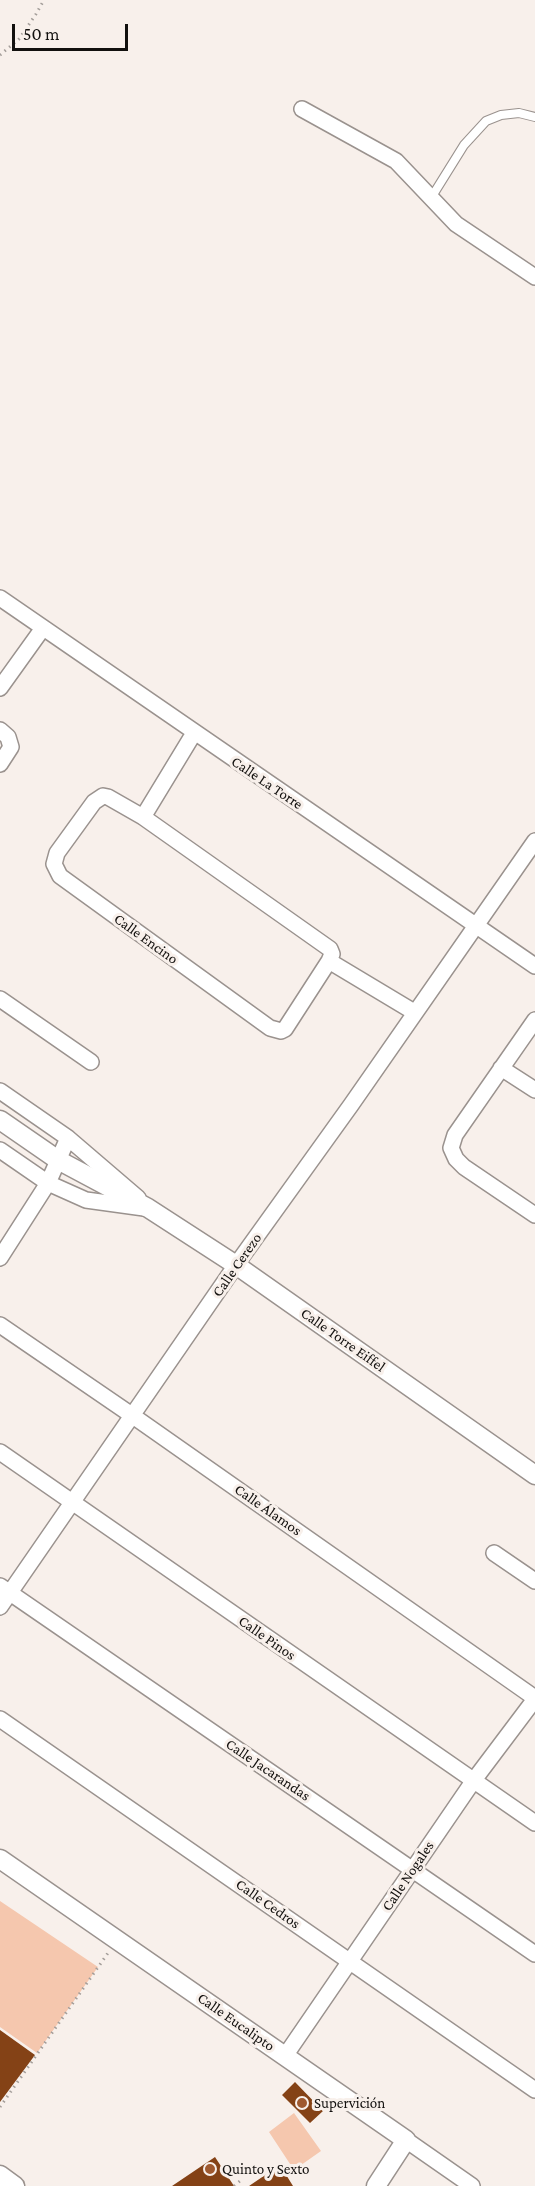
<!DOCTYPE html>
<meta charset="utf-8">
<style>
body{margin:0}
#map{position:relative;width:535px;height:2186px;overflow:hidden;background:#f8f0eb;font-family:"Crimson Pro",serif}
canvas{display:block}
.scale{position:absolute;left:12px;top:24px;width:116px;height:27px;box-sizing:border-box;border:3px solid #12100e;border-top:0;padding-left:8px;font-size:18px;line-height:21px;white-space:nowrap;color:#12100e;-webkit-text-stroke:4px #f8f0eb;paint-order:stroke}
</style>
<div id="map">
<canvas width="535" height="2186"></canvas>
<div class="scale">50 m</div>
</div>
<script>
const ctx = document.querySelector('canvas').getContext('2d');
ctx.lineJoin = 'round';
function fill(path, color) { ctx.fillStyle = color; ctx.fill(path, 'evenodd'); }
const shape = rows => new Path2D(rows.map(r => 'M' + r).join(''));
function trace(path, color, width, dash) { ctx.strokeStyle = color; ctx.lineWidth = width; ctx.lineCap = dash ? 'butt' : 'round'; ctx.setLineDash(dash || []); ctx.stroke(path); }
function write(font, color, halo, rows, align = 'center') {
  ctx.font = font + ' "Crimson Pro",serif'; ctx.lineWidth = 6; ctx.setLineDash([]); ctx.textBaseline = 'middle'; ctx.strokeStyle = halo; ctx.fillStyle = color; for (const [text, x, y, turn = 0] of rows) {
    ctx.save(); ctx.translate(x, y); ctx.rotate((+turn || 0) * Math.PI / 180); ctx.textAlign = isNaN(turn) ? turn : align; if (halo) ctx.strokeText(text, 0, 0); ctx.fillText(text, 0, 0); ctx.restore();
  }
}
fill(shape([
 [0,1901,98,1967,37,2053,0,2027],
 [294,2113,321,2151,294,2170,269,2132]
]), '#f5c7ae');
fill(shape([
 [0,2030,35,2055,0,2102],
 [295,2082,323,2111,310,2123,282,2095],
 [215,2157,234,2186,172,2186],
 [280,2165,293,2186,249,2186]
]), '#844216');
const service = shape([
 [431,198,464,145,486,121,501,115,519,113,535,117]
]);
const minor = shape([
 [302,109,396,161,456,224,535,277],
 [0,598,535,966],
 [0,688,43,628],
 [0,730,8,737,11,747,0,764],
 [103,796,108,797,143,817,330,949,332,954,329,961,285,1029,281,1031,270,1028,60,876,54,864,57,853,94,802,103,796],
 [143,817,194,733],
 [329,961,414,1012],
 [0,999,91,1062],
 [535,1020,455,1135,451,1148,456,1159,464,1167,535,1215],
 [501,1068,535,1090],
 [0,1091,68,1138,138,1198],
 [0,1150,48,1183,86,1200,144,1208],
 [0,1258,48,1183,68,1138],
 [0,1325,133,1416,535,1698],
 [0,1452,535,1823],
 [494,1553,535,1581],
 [0,1586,535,1954],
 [0,1607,236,1265,351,1105,535,841],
 [0,1719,535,2090],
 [285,2056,474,1780,535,1699],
 [406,2140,472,2186]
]);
const tertiary = shape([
 [0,1120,58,1160,148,1208,236,1265,535,1475],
 [0,1859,406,2140,376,2186],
 [0,2175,15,2186]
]);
trace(service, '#9a928e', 10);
trace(minor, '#9a928e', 18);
trace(tertiary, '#9a928e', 21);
trace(shape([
 [0,55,19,39,36,14,44,0],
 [0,2107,108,1953],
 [234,2186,240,2181]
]), '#a49e9a', 3, [1.5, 4.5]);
trace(service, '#fff', 8);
trace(minor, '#fff', 15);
trace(tertiary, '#fff', 18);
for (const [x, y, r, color] of [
 [302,2103,6,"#9f592f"],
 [210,2169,6,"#9f592f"]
]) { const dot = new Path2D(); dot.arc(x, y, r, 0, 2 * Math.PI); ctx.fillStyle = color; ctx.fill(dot); trace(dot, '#f8f0eb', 2); }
write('15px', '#12100e', '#f8f0eb', [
 ["Calle La Torre",267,783,34],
 ["Calle Encino",146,939,36],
 ["Calle Cerezo",237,1265,-55],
 ["Calle Torre Eiffel",343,1340,35],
 ["Calle Álamos",268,1510,35],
 ["Calle Pinos",267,1638,35],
 ["Calle Jacarandas",268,1770,34],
 ["Calle Nogales",408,1876,-56],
 ["Calle Cedros",268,1904,35],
 ["Calle Eucalipto",236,2022,35]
]);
write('15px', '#12100e', '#f8f0eb', [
 ["Supervición",314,2103],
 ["Quinto y Sexto",222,2169]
], 'left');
</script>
